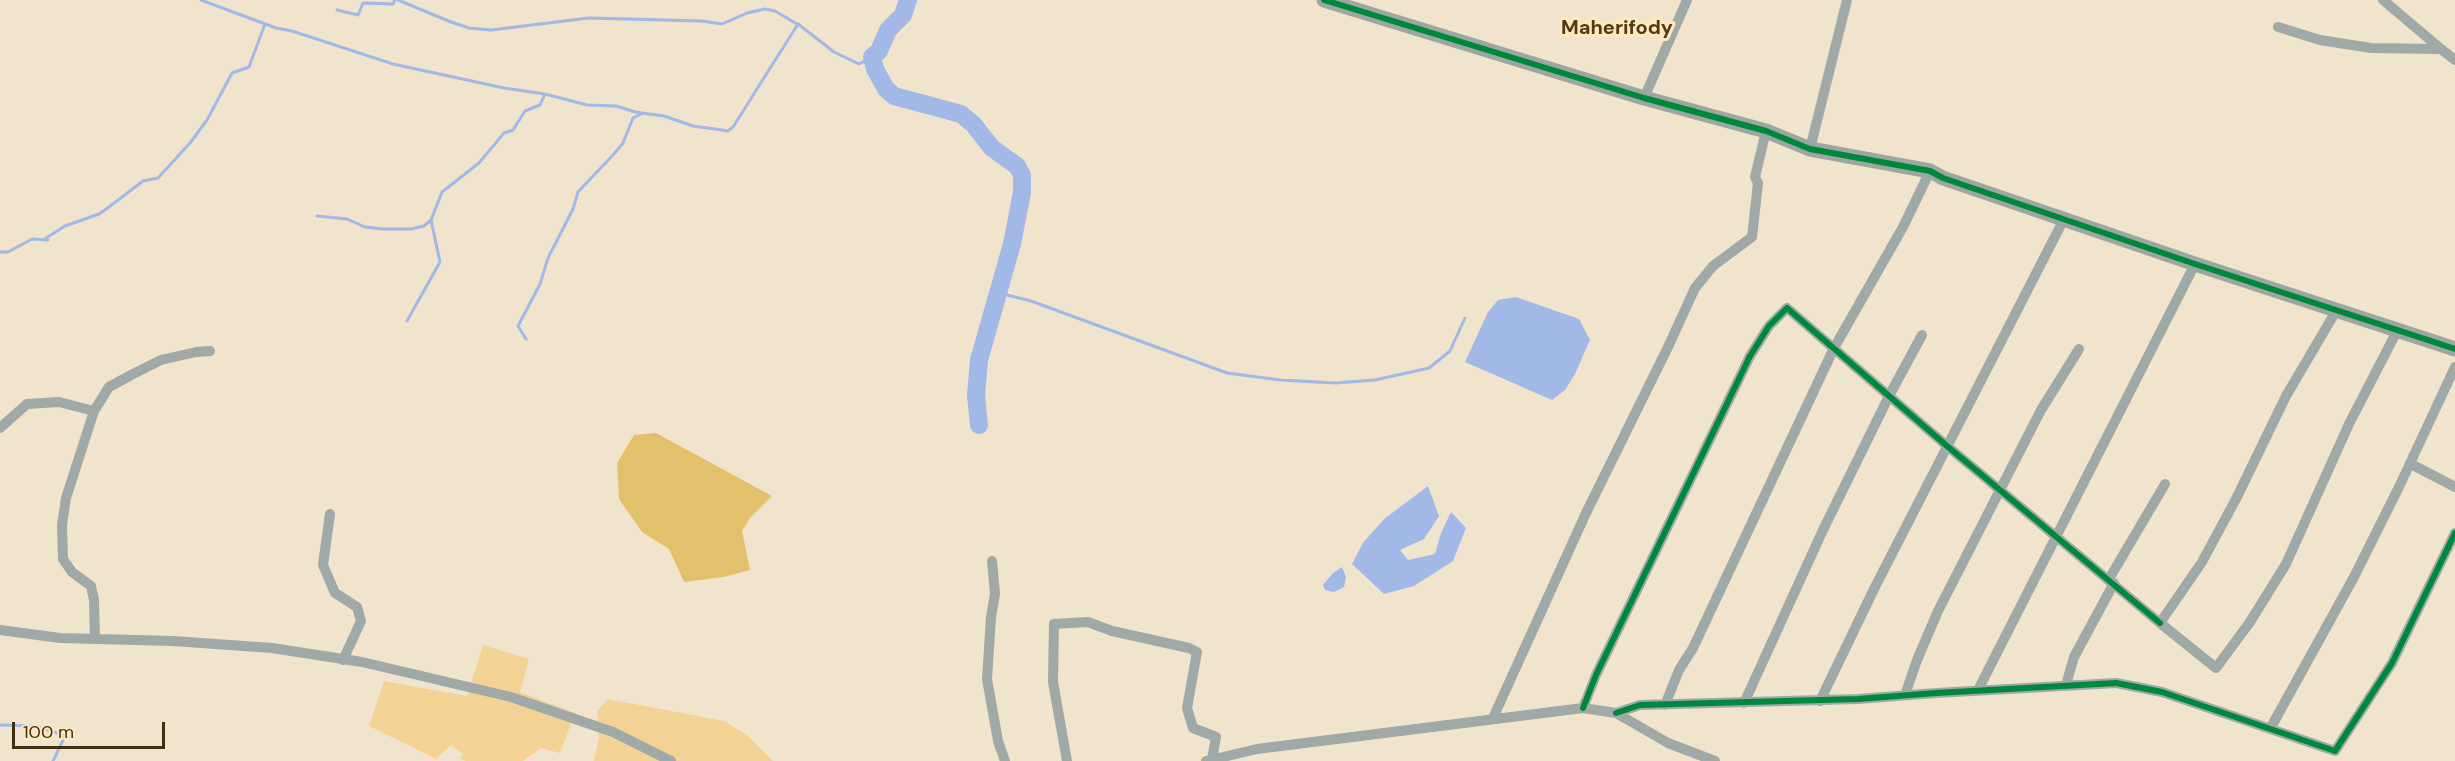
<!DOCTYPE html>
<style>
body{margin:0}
#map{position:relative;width:2455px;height:761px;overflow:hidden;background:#f0e4cd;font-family:"DM Sans",sans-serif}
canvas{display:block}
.scale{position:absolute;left:12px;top:722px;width:153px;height:27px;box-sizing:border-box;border:3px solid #3f3011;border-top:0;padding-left:8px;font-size:18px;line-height:21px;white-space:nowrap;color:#3f3011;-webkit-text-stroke:4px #ffe8be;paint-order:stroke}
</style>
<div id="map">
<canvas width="2455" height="761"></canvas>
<div class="scale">100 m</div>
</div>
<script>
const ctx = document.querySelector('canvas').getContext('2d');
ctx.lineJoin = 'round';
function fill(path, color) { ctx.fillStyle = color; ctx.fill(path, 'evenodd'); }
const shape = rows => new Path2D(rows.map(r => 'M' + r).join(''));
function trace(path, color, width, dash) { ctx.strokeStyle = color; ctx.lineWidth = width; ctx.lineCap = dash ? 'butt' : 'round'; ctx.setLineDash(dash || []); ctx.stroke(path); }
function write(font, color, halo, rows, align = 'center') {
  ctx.font = font + ' "DM Sans",sans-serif'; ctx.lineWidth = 6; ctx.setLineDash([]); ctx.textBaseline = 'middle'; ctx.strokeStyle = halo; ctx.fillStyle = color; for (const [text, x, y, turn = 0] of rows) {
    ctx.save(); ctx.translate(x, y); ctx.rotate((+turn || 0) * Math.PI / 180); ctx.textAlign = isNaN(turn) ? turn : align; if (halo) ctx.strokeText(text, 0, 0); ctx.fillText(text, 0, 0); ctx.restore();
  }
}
fill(shape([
 [483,645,529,659,520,692,575,713,560,753,541,748,523,761,466,761,460,759,463,754,451,745,436,759,369,726,384,681,467,696],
 [608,699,724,721,747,735,773,761,594,761,599,738,597,711]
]), '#f2d395');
fill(shape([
 [656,433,772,496,750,518,742,531,750,570,723,577,684,582,669,549,642,532,619,499,617,463,634,435]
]), '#e3c06c');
fill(shape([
 [1516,297,1579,319,1590,340,1575,374,1565,390,1552,400,1465,362,1488,312,1498,300],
 [1428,486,1439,516,1424,539,1400,550,1408,560,1435,554,1441,533,1451,512,1466,528,1453,561,1414,586,1384,594,1352,564,1363,543,1384,519],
 [1342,567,1346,577,1344,587,1334,592,1325,590,1323,585,1333,573]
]), '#a2b9e7');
trace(shape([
 [201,0,276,28,292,31,393,64,504,88,545,94,587,105,616,106,635,112,664,116,693,126,722,130,728,131,733,127,798,24,834,52,859,64,872,57],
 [398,0,451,22,469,28,491,30,589,18,702,21,722,24,747,13,765,9,775,11,797,24],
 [337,10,358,15,363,3,393,4,395,0],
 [317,216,347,219,365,227,383,229,411,229,424,226,431,220,442,192,479,163,504,133,513,130,525,111,540,105,545,94],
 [0,252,8,252,32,239,48,240,46,238,65,226,99,214,109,207,143,181,158,178,190,143,207,120,232,73,249,67,265,24],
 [999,293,1031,301,1227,373,1280,380,1335,383,1375,380,1429,368,1450,351,1465,318],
 [407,321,440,262,431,220],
 [526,339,518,326,540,284,548,258,573,209,578,192,614,154,623,143,633,118,641,114],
 [0,725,37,726,65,736,53,761]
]), '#a2b9e7', 3);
trace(shape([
 [908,0,903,15,888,30,879,51,872,57,875,69,886,89,894,96,961,114,974,125,992,148,1017,166,1022,175,1022,192,1012,244,979,360,976,395,979,425]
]), '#a2b9e7', 18);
trace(shape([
 [2383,0,2441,49],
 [2278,27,2320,40,2371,48,2441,49,2455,60],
 [1644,98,1687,0],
 [1810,149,1847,0],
 [2336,311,2286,396,2237,497,2202,562,2160,623,2216,668,2250,622,2286,564,2349,424,2397,331],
 [94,411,109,387,133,374,161,360,196,352,210,351],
 [0,428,27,404,59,402,94,411,66,498,62,525,63,559,72,572,91,586,94,600,95,639],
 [2411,464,2455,487],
 [330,514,323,565,335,593,357,607,361,621,343,660],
 [992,561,995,594,991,617,987,679,998,741,1005,761],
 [2109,579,2165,484],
 [0,630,60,638,173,641,272,648,362,662,511,697,613,732,671,761],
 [2066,685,2074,657,2114,583],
 [1978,690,2195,264],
 [1905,695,1917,660,1938,611,2041,410,2079,349],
 [1820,701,1875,587,2064,219],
 [1744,703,1823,530,1889,396,1922,335],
 [1665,705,1679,670,1693,648,1834,348,1903,227,1930,171],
 [1583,708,1596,675,1750,356,1769,326,1787,308,1947,446,2160,623],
 [1616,713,1640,705,1858,699,1936,693,2116,683,2162,692,2335,751,2392,663,2455,533],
 [1493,718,1586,513,1668,347,1695,288,1713,266,1752,237,1758,183,1755,177,1766,131],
 [2270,729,2354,577,2399,487,2455,367],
 [1067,761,1053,682,1054,624,1088,622,1112,631,1189,648,1197,652,1187,708,1193,728,1216,737,1212,759],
 [1206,761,1257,749,1583,708,1616,713,1668,743,1715,761]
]), '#9fa9a7', 10);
trace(shape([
 [1324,0,1644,98,1766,131,1810,149,1930,171,1943,178,2195,264,2455,349]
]), '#9da7a2', 15);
trace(shape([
 [1324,0,1644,98,1766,131,1810,149,1930,171,1943,178,2195,264,2455,349],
 [1583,708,1596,675,1750,356,1769,326,1787,308,1947,446,2160,623],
 [1616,713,1640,705,1858,699,1936,693,2116,683,2162,692,2335,751,2392,663,2455,533]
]), '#00873e', 6);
write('bold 20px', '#4e3b14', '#ffe8be', [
 ["Maherifody",1617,29]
]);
</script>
